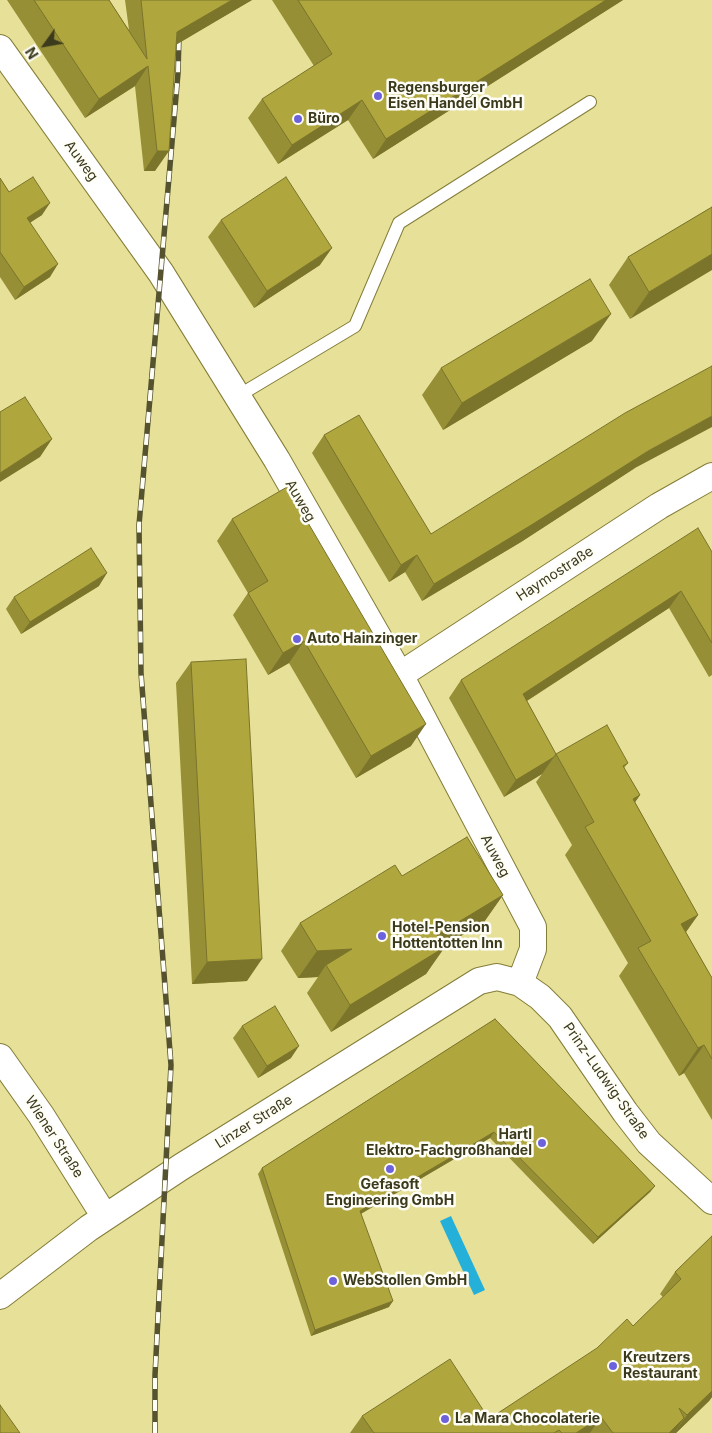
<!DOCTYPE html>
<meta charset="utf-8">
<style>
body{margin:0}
#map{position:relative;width:712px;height:1433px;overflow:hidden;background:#e6e099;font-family:Inter,sans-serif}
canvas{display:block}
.north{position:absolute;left:20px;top:20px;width:50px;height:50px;-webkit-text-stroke:4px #fefef7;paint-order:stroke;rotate:238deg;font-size:14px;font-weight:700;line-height:20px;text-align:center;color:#3c3a1d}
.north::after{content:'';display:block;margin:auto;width:18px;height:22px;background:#3c3a1d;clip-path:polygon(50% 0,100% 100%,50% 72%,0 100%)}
</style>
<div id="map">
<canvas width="712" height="1433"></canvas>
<div class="north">N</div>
</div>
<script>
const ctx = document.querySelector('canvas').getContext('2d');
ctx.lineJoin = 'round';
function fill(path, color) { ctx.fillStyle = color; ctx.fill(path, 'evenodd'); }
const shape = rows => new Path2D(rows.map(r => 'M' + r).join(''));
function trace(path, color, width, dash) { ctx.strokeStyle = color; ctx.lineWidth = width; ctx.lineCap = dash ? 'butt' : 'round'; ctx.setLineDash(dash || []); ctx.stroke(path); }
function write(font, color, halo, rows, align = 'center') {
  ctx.font = font + ' Inter,sans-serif'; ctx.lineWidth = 5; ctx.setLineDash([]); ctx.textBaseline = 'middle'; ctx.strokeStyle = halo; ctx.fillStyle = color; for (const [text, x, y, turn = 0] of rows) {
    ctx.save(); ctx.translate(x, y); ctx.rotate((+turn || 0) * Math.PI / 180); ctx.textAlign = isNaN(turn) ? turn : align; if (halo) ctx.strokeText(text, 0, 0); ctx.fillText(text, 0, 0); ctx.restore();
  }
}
fill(shape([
 [451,1216,485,1290,474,1295,440,1221]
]), '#25b0d9');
const lane = shape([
 [238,396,355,326,399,223,590,102]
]);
const street = shape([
 [0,48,161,273,277,460,400,675,533,927,533,949,520,983],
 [400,675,659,506,712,476],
 [0,1057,41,1115,105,1217],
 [0,1296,89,1228,181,1167,479,981,497,977,520,983,540,997,560,1017,625,1112,649,1143,712,1201]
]);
trace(lane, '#847d38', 14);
trace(street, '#847d38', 28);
trace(lane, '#fff', 12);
trace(street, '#fff', 26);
const rail = shape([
 [155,1433,155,1375,171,1065,141,673,139,525,178,73,180,0]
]);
trace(rail, '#55532f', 5.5);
trace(rail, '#fefef7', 4, [11]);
fill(shape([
 [7,0,109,0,129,30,125,0,252,0,176,44,155,171,144,171,135,86,85,118],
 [272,0,623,0,373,159,348,120,278,164,248,118,262,99,314,66],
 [0,178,9,192,42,215,30,222,50,277,15,300,0,277],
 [712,207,630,319,609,285,628,257],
 [221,220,320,265,254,308,208,237],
 [592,341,443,430,422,395,441,368],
 [324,435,431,534,635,468,521,542,422,601,405,572,389,582,312,453],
 [232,519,411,746,356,778,289,663,268,675,233,615,248,593,217,541],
 [712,552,712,675,709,677,669,608,527,701,556,754,628,763,624,768,640,795,635,802,698,915,686,932,712,978,712,1120,684,1073,679,1076,619,976,628,963,565,855,572,845,536,782,542,774,504,797,449,698,461,680],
 [99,586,21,634,6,609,14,597],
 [191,662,247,981,192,984,176,683],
 [402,876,503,895,484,922,444,946,426,974,331,1032,307,993,318,977,298,978,281,951,300,923],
 [495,1019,655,1186,650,1192,593,1244,490,1138,361,1214,389,1307,311,1336,258,1174,262,1168],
 [242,1026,291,1058,258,1078,233,1038],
 [712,1236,712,1397,709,1401,676,1433,350,1433,362,1416,489,1419,633,1326,663,1297,660,1294,675,1272]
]), '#978f35');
fill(shape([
 [232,0,252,0,164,52,177,32],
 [606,0,623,0,373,159,386,139],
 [148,66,135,86,85,118,99,99],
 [362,100,348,120,278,164,292,145],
 [157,151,169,151,155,171,144,171],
 [50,203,42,215,19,230,27,218],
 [332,248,320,265,254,308,267,291],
 [712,254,712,270,630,319,649,292],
 [58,264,50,277,15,300,24,287],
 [611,314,592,341,443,430,462,403],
 [712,416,712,427,635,468,521,542,422,601,434,584,648,451],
 [52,439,40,457,0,482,0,473],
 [417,555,405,572,389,582,401,565],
 [107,573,99,586,21,634,30,622],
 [681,591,669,608,511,711,523,694],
 [304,641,289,663,268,675,283,653],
 [426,724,411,746,356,778,371,756],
 [554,757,542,774,504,797,516,780],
 [640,795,620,824,633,799],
 [503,895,484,922,418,962,437,935],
 [698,915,678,943,681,924],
 [445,947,426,974,331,1032,350,1005],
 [352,949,326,965,318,977,298,978,317,951],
 [262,959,247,981,192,984,207,962],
 [704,1045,684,1073,679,1076,698,1048],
 [299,1046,291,1058,258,1078,267,1066],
 [494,1132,490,1138,355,1217,360,1211],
 [655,1186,650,1192,593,1244,598,1237],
 [393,1301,389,1307,311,1336,315,1330],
 [712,1391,712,1397,709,1401,676,1433,674,1433,687,1415],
 [601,1417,590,1433,576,1433],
 [684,1418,674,1433,669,1433]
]), '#7b742b');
const building = shape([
 [34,0,109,0,147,59,141,0,232,0,177,32,169,151,157,151,148,66,99,99,34,0],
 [298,0,606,0,386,139,362,100,292,145,262,99,332,54,298,0],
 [33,177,50,203,27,218,58,264,24,287,0,252,0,178,9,192,33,177],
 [286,177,332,248,267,291,221,220,286,177],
 [712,207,712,254,649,292,628,257,712,207],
 [590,279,611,314,462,403,441,368,590,279],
 [712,366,712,416,648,451,533,524,434,584,417,555,401,565,324,435,359,415,431,534,625,413,712,366],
 [25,397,52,439,0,473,0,412,25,397],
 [287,487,426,724,371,756,304,641,283,653,248,593,268,581,232,519,287,487],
 [698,528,712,552,712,643,681,591,523,694,556,754,554,757,516,780,461,680,698,528],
 [91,548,107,573,30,622,14,597,91,548],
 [246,659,262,959,207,962,191,662,246,659],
 [607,725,628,763,623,766,640,795,633,799,698,915,681,924,712,978,712,1059,704,1045,698,1048,638,948,651,941,585,827,594,822,556,754,607,725],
 [467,837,503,895,437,935,445,947,350,1005,326,965,352,949,317,951,300,923,395,865,402,876,467,837],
 [275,1006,299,1046,267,1066,242,1026,275,1006],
 [495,1019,655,1186,598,1237,494,1132,360,1211,393,1301,315,1330,262,1168,495,1019],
 [712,1236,712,1391,687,1415,679,1408,684,1418,669,1433,613,1433,601,1417,576,1433,562,1433,559,1430,554,1433,374,1433,362,1416,450,1359,489,1419,597,1348,627,1319,633,1326,681,1279,675,1272,712,1236],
 [0,1405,20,1433,0,1433,0,1405]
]);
fill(building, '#b0a63e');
trace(building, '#7b742b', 1);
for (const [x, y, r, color] of [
 [378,96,5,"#6e62dc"],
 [298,119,5,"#6e62dc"],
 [297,639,5,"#6e62dc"],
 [382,936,5,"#6e62dc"],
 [542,1143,5,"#6e62dc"],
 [390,1169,5,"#6e62dc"],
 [333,1281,5,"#6e62dc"],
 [613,1366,5,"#6e62dc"],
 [445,1419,5,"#6e62dc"]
]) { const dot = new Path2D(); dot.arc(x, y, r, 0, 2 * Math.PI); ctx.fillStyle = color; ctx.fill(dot); trace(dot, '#fefef7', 2); }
write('bold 14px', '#3c3a1d', '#fefef7', [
 ["Regensburger",388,88],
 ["Eisen Handel GmbH",388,104],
 ["Büro",308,119],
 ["Auto Hainzinger",307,639],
 ["Hotel-Pension",392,928],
 ["Hottentotten Inn",392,944],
 ["Hartl",532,1135,"right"],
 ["Elektro-Fachgroßhandel",532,1151,"right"],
 ["Gefasoft",390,1185,"center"],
 ["Engineering GmbH",390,1201,"center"],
 ["WebStollen GmbH",343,1281],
 ["Kreutzers",623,1358],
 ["Restaurant",623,1374],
 ["La Mara Chocolaterie",455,1419]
], 'left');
write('14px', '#3c3a1d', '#fefef7', [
 ["Auweg",81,161,54],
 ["Auweg",300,501,60],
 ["Haymostraße",555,574,-33],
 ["Auweg",495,856,62],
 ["Prinz-Ludwig-Straße",606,1081,55],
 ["Linzer Straße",254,1122,-32],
 ["Wiener Straße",54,1137,57]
]);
</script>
